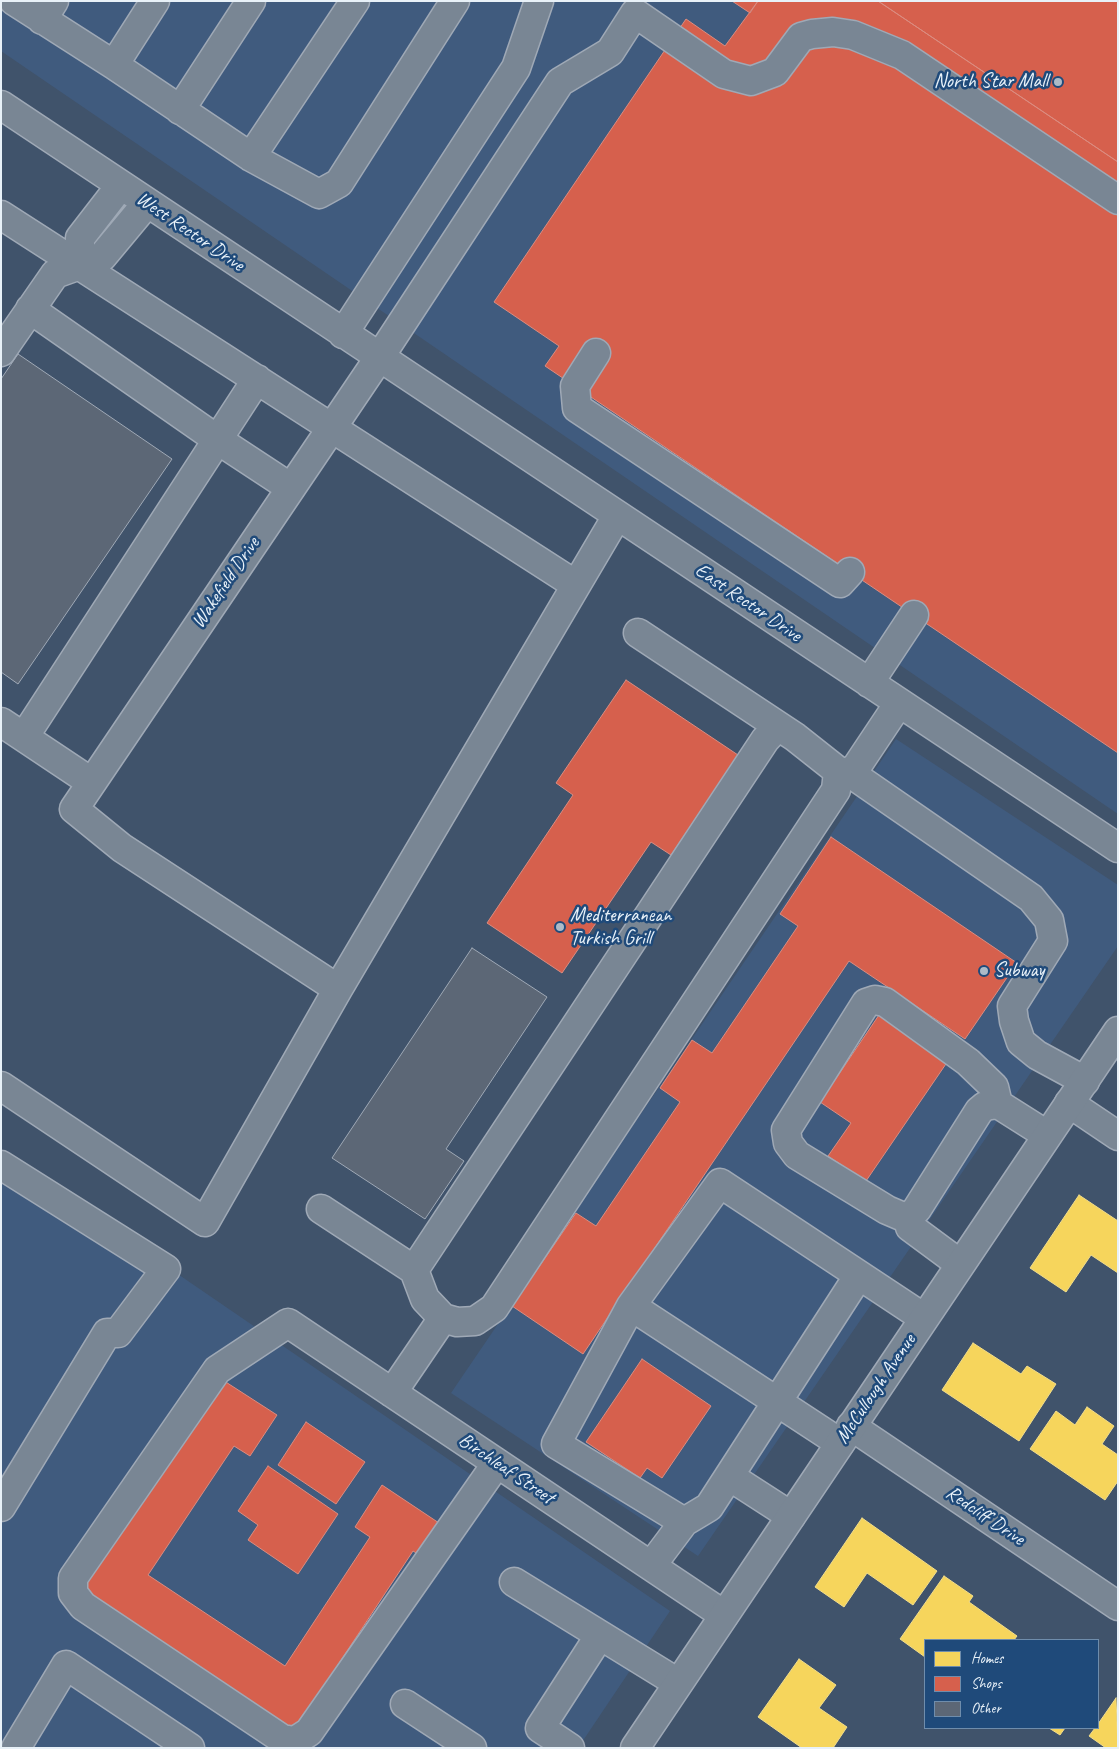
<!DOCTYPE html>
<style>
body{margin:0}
#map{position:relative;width:1119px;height:1749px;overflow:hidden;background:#40536b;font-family:Caveat,sans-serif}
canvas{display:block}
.frame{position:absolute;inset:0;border:2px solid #e8f1f8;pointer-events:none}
.legend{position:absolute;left:924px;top:1639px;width:175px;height:90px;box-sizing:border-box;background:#1f4a7a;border:1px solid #6f8dac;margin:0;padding:6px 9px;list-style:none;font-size:15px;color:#e8f1f8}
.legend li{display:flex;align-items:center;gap:10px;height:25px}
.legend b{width:25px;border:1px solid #6f8dac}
</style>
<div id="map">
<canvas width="1119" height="1749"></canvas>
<div class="frame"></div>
<ul class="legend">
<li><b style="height:14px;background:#f6d55c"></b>Homes</li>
<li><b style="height:14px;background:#d6604d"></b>Shops</li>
<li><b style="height:14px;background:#5c6776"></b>Other</li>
</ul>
</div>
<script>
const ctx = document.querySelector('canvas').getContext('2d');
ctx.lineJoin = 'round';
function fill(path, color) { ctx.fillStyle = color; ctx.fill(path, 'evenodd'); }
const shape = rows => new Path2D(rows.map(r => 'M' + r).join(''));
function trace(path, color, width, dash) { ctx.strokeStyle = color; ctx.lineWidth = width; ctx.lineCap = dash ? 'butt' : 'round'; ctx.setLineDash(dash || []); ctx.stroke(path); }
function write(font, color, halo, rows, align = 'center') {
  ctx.font = font + ' Caveat,sans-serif'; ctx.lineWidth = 5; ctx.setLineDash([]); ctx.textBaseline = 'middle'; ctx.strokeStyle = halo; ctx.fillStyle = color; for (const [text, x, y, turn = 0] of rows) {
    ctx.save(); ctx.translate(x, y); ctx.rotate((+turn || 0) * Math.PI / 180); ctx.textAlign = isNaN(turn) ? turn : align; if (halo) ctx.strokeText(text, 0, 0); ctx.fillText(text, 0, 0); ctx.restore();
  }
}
fill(shape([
 [1,1,1118,1,1118,814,1,51],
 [896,739,1118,885,1118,946,698,1556,451,1393],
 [1,1153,670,1611,578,1748,1,1748]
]), '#405b7e');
const homes = shape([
 [1079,1195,1118,1221,1118,1273,1091,1255,1066,1292,1030,1268,1079,1195],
 [973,1343,1021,1374,1027,1366,1056,1384,1019,1441,942,1390,973,1343],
 [1087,1407,1114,1426,1102,1444,1118,1455,1118,1481,1105,1500,1030,1449,1056,1411,1075,1425,1087,1407],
 [862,1518,937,1571,913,1605,867,1573,844,1607,815,1587,862,1518],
 [944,1576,973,1596,969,1602,1017,1636,1014,1640,925,1640,925,1657,900,1639,944,1576],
 [799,1659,836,1685,819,1708,847,1727,833,1748,802,1748,758,1717,799,1659],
 [1116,1698,1118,1748,1106,1748,1089,1736,1095,1728,1098,1728,1098,1724,1116,1698],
 [1049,1728,1065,1728,1060,1735,1049,1728]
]);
fill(homes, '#f6d55c');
trace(homes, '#f2dd8b', 1);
const shops = shape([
 [732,1,758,1,750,13,732,1],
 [758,1,878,1,1118,162,1118,753,545,366,559,346,494,302,686,19,725,46,758,1],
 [878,1,1118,1,1118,162,878,1],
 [626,680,738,755,671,855,651,842,562,973,487,923,573,795,556,783,626,680],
 [831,837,1017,963,965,1039,849,961,583,1354,512,1306,576,1213,596,1226,680,1102,660,1088,692,1040,712,1053,798,926,780,914,831,837],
 [881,1012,950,1058,866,1181,828,1156,851,1123,820,1102,881,1012],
 [642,1359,711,1406,662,1478,647,1468,640,1478,586,1442,642,1359],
 [218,1377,277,1415,250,1456,234,1446,148,1575,285,1666,370,1537,355,1527,382,1485,442,1525,421,1556,413,1551,295,1730,78,1588,218,1377],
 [306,1422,365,1462,336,1504,278,1465,306,1422],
 [268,1466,338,1514,298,1574,248,1540,258,1525,238,1511,268,1466]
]);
fill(shops, '#d6604d');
trace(shops, '#db8c80', 1);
const building = shape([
 [18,354,172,459,18,684,1,672,1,379,18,354],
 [472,948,547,997,446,1149,464,1161,425,1219,332,1158,472,948]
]);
fill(building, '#5c6776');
trace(building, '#9fa9b6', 1);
const minor = shape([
 [14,1,114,65,251,157,319,194,339,183,455,1],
 [42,20,54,1],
 [114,65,155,1],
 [1,105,1118,848],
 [180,110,251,1],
 [251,157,355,1],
 [1,215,576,585],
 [80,264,80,238,121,185],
 [30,309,218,440,291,488],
 [343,334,516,68,539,1],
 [1,352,55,274,102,257,147,203],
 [596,353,575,386,577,408,840,583,850,572],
 [638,633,795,737,838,771,850,773,857,766,899,703],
 [869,683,914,615],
 [1,722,91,782],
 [24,737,257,379],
 [850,773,1031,898,1049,920,1053,941,1012,1006,1014,1021,1021,1042,1037,1055,1085,1081],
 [338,989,122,848,74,809,379,358,560,82,610,52,635,13,724,74,751,81,775,72,801,37,812,34,833,32,853,35,902,55,1118,200],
 [1,1086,205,1222,338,989,617,516],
 [1069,1103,1118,1136],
 [998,1104,994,1087,968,1062,885,1002,875,1000,866,1003,786,1130,788,1143,797,1155,887,1210,908,1219,917,1209,979,1111,985,1106,998,1104,1047,1135],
 [1,1165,166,1269,118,1333,107,1333,1,1507],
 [321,1209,414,1270],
 [908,1219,910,1227,960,1264],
 [631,1306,840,1443],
 [443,1318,425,1299,414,1270,765,740,778,726],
 [392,1393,443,1318,457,1322,475,1321,494,1308,836,790,838,771],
 [851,1426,1118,1606],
 [497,1463,309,1732,295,1741,282,1739,83,1606,73,1593,73,1578,217,1370,288,1323,724,1615],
 [729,1476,791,1516],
 [684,1522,709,1507,859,1275],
 [651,1566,684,1522,556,1444,631,1306,720,1183,924,1318],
 [514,1582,678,1683],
 [405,1704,472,1748],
 [16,1748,66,1665,190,1748],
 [570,1748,540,1728,600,1635]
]);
const major = shape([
 [635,1748,1118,1031]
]);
trace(minor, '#9fa9b6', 31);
trace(major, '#9fa9b6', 31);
trace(minor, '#798694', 28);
trace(major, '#798694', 28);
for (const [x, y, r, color] of [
 [1058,82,5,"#adbac7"],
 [560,927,5,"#adbac7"],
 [984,971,5,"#adbac7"]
]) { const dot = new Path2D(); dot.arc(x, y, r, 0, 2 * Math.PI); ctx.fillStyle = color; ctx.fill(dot); trace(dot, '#1f4a7a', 2); }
write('20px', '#e8f1f8', '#1f4a7a', [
 ["North Star Mall",1048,82,"right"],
 ["Mediterranean",570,916],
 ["Turkish Grill",570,939],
 ["Subway",994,971]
], 'left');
write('20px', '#e8f1f8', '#1f4a7a', [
 ["West Rector Drive",190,232,34],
 ["Wakefield Drive",226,583,-56],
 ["East Rector Drive",748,603,34],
 ["McCullough Avenue",876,1389,-56],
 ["Birchleaf Street",506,1469,34],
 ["Redcliff Drive",985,1516,34]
]);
</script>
